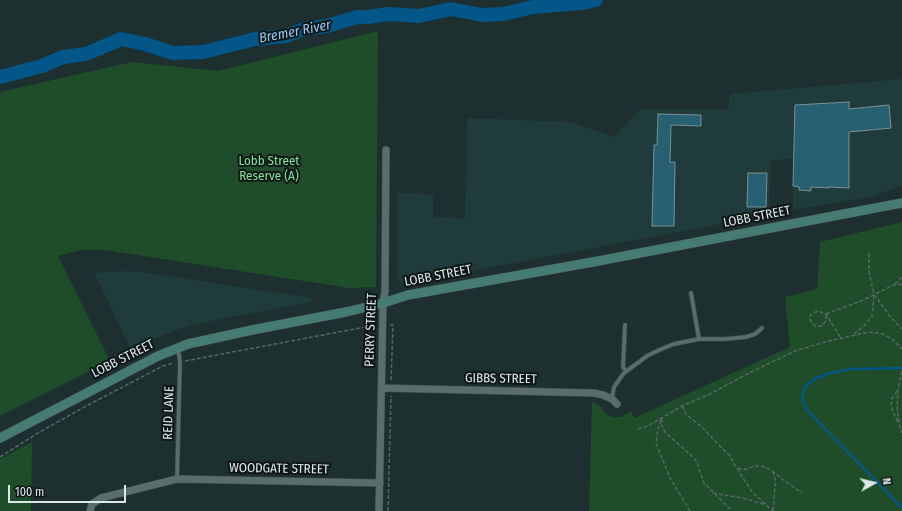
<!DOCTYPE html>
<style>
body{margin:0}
#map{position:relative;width:902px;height:511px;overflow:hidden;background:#1d2f2f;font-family:"Fira Sans Condensed",sans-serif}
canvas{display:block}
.north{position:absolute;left:854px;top:463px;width:40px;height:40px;-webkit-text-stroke:3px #0e1616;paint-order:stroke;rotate:82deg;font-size:11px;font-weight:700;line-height:16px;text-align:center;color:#dce7e7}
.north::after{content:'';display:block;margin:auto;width:14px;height:18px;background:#dce7e7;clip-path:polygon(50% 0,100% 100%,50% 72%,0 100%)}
.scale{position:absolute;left:8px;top:485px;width:118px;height:18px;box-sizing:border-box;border:2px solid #dce7e7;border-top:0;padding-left:5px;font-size:12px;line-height:14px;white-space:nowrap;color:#dce7e7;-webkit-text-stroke:3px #0e1616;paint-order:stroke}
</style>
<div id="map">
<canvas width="902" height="511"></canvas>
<div class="north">N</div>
<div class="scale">100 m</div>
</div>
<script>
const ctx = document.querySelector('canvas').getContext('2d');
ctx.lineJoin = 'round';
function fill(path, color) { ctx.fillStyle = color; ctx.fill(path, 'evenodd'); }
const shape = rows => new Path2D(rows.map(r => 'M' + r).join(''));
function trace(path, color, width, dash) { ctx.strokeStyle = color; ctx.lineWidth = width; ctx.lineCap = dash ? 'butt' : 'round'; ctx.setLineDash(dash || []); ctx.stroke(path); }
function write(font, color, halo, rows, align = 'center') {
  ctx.font = font + ' "Fira Sans Condensed",sans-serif'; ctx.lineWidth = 4; ctx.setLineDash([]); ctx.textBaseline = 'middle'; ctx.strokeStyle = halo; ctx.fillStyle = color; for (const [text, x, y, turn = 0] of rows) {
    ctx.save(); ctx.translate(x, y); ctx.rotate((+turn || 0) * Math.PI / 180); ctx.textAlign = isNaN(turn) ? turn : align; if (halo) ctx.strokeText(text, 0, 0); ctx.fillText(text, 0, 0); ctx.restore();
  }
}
fill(shape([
 [902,79,902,186,874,196,793,210,793,159,771,160,769,212,723,222,716,225,402,284,397,278,397,193,433,194,433,217,465,218,467,118,572,122,614,137,640,109,728,109,730,94],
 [121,271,142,272,312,298,312,302,195,324,173,331,131,349,94,273]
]), '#1f3b3b');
fill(shape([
 [378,31,376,287,349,288,105,250,81,250,58,256,110,361,0,416,0,92,132,62,218,71],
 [902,222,902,511,589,511,592,402,598,404,606,414,613,417,621,417,631,411,634,418,790,347,785,297,817,289,820,242],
 [32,442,31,511,0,511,0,459]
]), '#1f4d2a');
trace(shape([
 [902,368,852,369,830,373,814,379,805,387,802,399,808,411,902,508]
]), '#025688', 2.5);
trace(shape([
 [0,77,42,66,63,57,86,54,121,39,145,44,173,53,203,52,255,39,286,36,304,29,327,26,357,17,368,17,389,14,419,16,451,9,482,15,503,14,533,7,582,3,596,0]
]), '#025688', 14);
const building = shape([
 [849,102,849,109,889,105,891,128,849,132,849,188,829,187,829,188,811,187,811,191,799,190,799,187,793,186,795,105,849,102],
 [658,114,701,115,701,126,671,125,670,162,675,162,674,226,652,226,654,145,657,145,658,114],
 [748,173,767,173,766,207,747,207,748,173]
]);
fill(building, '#276070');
trace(building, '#7d9097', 1);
const service = shape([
 [691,293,699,339],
 [625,325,623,367,626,371],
 [612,399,614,387,624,373,647,356,659,350,674,344,699,339,725,339,746,337,755,334,762,328],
 [177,479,180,362,178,349]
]);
const minor = shape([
 [382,388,594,393,603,395,612,399,617,404],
 [90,511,92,504,101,498,177,479,380,483],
 [379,511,383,303,385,291,386,150]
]);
const secondary = shape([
 [0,438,158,356,188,344,252,330,346,312,383,303,408,295,593,262,902,203]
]);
trace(service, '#3e4d4d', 5);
trace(minor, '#3e4d4d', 8);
trace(secondary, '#3e4d4d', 10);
trace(shape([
 [869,253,869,272,874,294,889,315,902,329],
 [895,284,902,277],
 [826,314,861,301,894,285,902,284],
 [826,315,826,321,821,326,815,326,810,320,811,314,818,311,826,314,841,338],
 [390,325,393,325,391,381],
 [854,334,866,324,872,316,874,295],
 [185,361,376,325],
 [902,371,898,389,897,409,900,428,902,433],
 [897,391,892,399,891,406,894,414,899,424],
 [682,406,686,414,703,428,715,441,730,456,736,467,752,492,773,511],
 [662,418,662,426,665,432,694,458,697,462,699,469,704,483,732,511],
 [661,420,658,429,656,443,670,478,690,511],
 [638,429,648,426,682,406,710,394,747,374,795,351,825,342,869,332,883,334,893,340,902,349],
 [0,457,38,433,88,405,163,366,174,363],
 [738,468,743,470,755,466,762,466,771,470,782,479,802,493],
 [772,472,775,475,775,488,773,511],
 [713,493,743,498,766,505],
 [388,511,391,397,392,396]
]), '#566666', 1.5, [4, 2]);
trace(service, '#596d6d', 3.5);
trace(minor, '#596d6d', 7);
trace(secondary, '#467b73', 9);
write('13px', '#85e297', '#0e1616', [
 ["Lobb Street",269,161],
 ["Reserve (A)",269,176]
]);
write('13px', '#dce7e7', '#0e1616', [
 ["LOBB STREET",757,217,-11],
 ["LOBB STREET",438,276,-11],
 ["PERRY STREET",371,330,-88],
 ["LOBB STREET",123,359,-27],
 ["GIBBS STREET",501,379,1],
 ["REID LANE",169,413,-88],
 ["WOODGATE STREET",279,469,1]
]);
write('italic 14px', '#95c9f4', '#0e1616', [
 ["Bremer River",295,32,-11]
]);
</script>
